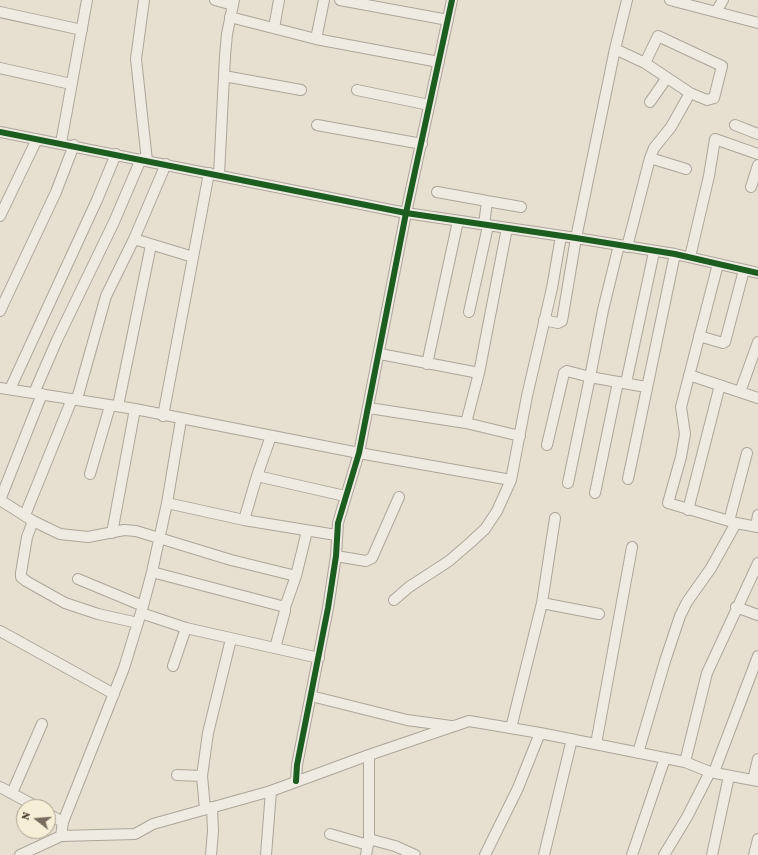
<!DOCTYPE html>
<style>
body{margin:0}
#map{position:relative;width:758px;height:855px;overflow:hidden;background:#e7e0d1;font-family:"Crimson Pro",serif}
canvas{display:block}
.north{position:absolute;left:16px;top:799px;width:40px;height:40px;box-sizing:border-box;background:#f7eed8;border:1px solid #ada18e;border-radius:50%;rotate:287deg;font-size:11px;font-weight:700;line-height:16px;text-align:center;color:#3d2e20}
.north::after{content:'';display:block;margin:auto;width:14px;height:18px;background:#786c5e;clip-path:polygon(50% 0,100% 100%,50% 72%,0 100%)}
</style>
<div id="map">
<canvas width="758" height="855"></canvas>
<div class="north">N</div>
</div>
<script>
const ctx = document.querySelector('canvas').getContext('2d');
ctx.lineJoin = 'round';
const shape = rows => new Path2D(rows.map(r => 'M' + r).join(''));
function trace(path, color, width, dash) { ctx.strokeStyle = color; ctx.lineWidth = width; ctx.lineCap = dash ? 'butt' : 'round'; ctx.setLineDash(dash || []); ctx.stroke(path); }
const minor = shape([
 [144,0,136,59,147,161],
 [215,0,233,5],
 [340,0,448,20],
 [670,0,758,23],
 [0,12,82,30],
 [716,12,723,0],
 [230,17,316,39,439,62],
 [274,28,279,0],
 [316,39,324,0],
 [615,49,645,63,690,93,707,100,714,98,722,66,658,36,645,63],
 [0,68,71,84],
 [224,76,301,90],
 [357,90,429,105],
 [650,102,666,79],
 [317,125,422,144],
 [735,125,758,134],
 [0,132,406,213,576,238,675,254,758,273],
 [61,143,87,0],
 [650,158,686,169],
 [219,175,225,56,227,34,234,0],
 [751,187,758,165],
 [437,192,487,201,484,225],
 [487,201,521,207],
 [0,216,37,139],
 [134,239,193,257],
 [619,245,603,310,590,377,646,387],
 [627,247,650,158,654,148,671,127,690,93],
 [690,257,709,176,715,139,758,154],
 [718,264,681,407,685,434,681,457,668,503,736,523,758,527],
 [0,311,56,192,74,145],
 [469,312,488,226],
 [544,320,558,323,562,321,576,238,615,49,627,0],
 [699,336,723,343,725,342,744,270],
 [380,354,479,373],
 [427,364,458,221],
 [689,375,758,398],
 [626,383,654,252],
 [0,388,135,409,359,453,511,480],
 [10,389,97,200,116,154],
 [740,392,758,342],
 [34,393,57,340,114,222,141,159],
 [77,399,106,296,134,239,166,164],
 [118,406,151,245],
 [369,408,466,423,520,436],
 [163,416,209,173],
 [466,423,479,373,507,228],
 [547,445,564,373,567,371,590,377,568,483],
 [90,474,110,406],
 [257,476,345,496],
 [628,479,675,254],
 [595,493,618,382],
 [0,500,33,521,60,534,88,537,124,530,136,531,231,560,296,576],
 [0,500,42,394],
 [167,503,244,520,336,535],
 [688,510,720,385],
 [25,515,72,399],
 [244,520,257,476,271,436],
 [33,521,27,537,21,573,21,577,26,581,65,603,98,614,138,623],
 [729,521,747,453],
 [756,527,758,515],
 [112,533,135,409],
 [336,556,366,561,372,558,399,497],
 [152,572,285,607],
 [78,579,143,606],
 [394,600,409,587,449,561,471,542,485,529,497,511,511,480,527,396,552,288,561,236],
 [542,603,599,614],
 [736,607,758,615],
 [141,613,186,628,319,658],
 [0,631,114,694],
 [275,648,285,611,285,607,296,576,307,531],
 [173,666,186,628],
 [311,696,407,720,451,726],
 [511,728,542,603,555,518],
 [596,744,632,547],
 [638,753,665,661,680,616,687,602,711,568,736,523],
 [685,762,707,673,758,563],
 [714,772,758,656],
 [177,775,202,776],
 [753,780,758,759],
 [296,781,297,765,328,608,336,556,338,523,359,453,406,213,452,0],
 [0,787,37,807],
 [12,793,42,724],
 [205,809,202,776,208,733,231,639],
 [48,814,63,822],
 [330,834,368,845],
 [61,836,63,822,124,668,143,606,152,572,167,503,181,420],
 [369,839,395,846,415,855],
 [20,855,61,836,135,834,153,824,271,791,369,755,469,721,540,733,685,762,710,772,758,781],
 [211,855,213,831,212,807],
 [266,855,271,791],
 [366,855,369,839,369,755],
 [485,855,518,788,540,733],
 [544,855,572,739],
 [632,855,665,758],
 [664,855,687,817,710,772],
 [712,855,729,776],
 [754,855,758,839]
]);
trace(minor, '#ada599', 12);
trace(minor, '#efebe3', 10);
trace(shape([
 [0,132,406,213,576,238,675,254,758,273],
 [296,781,297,765,328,608,336,556,338,523,359,453,406,213,452,0]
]), '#1b5e20', 6);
</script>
